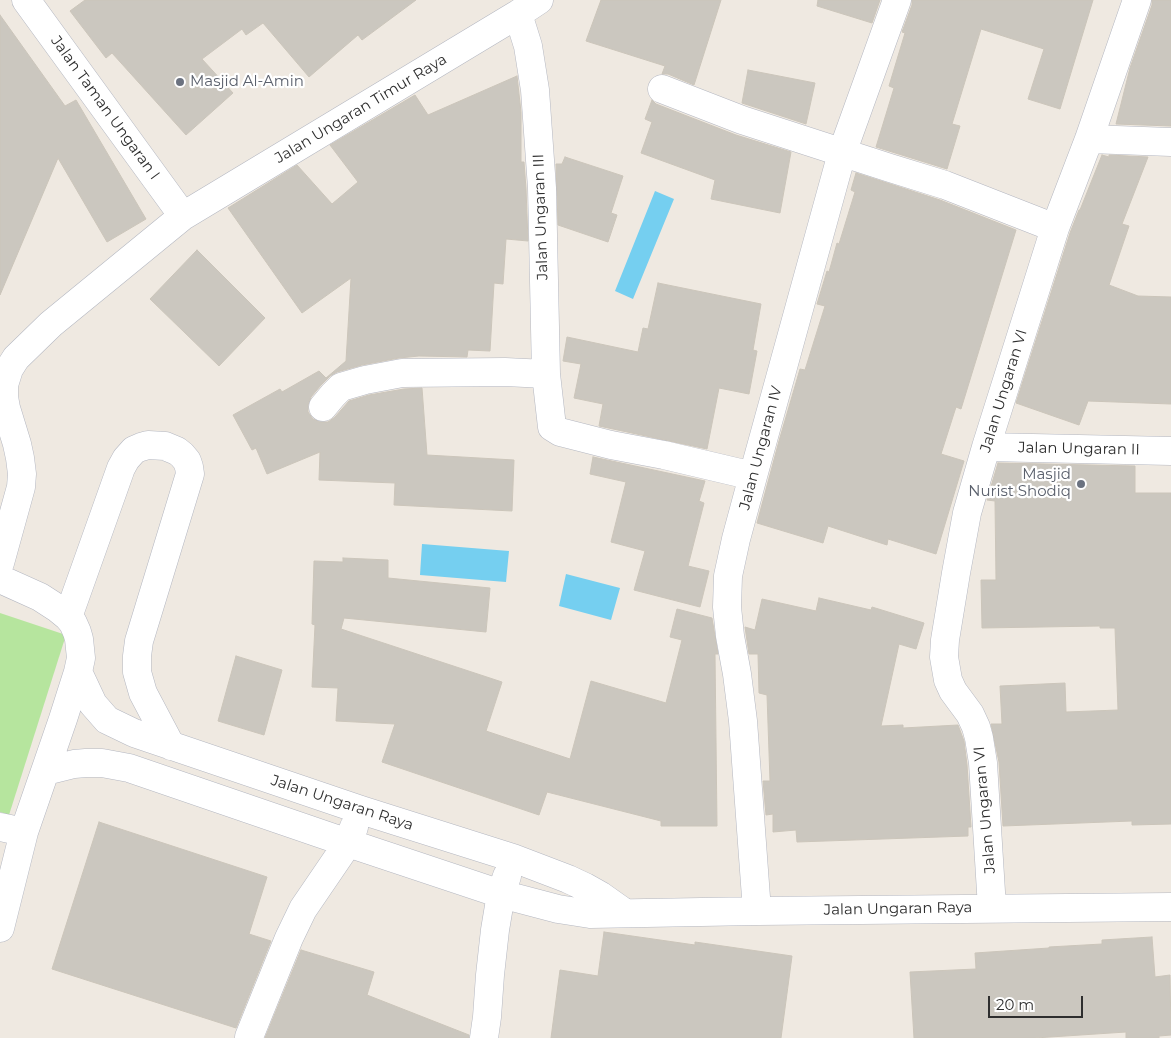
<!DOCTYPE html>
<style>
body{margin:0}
#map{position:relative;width:1171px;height:1038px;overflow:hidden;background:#efe9e1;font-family:Montserrat,sans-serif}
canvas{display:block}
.scale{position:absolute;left:988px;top:996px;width:95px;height:22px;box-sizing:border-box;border:2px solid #2e2e2e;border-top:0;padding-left:6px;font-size:15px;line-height:18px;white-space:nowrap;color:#2e2e2e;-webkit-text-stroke:4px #fff;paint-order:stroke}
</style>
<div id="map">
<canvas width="1171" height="1038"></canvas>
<div class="scale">20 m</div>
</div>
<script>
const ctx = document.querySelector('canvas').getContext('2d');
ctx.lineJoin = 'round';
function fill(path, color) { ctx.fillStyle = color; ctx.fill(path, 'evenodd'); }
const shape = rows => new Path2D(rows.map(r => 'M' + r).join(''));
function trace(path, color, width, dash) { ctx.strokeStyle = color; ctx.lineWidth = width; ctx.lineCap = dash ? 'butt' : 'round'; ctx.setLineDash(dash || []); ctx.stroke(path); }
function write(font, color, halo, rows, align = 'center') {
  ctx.font = font + ' Montserrat,sans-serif'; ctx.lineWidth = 4.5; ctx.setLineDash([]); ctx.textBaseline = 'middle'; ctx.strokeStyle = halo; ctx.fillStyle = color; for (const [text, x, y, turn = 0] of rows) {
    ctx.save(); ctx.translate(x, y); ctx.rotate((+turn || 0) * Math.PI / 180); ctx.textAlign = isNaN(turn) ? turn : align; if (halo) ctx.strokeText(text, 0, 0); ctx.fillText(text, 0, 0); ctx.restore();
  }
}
fill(shape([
 [0,613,66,635,9,815,0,812]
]), '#b6e59e');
fill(shape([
 [655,191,674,199,633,299,615,291],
 [422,544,509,551,506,582,420,575],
 [566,574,620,588,611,620,559,606]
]), '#75cff0');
const building = shape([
 [85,0,416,0,362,40,358,35,309,77,263,23,246,35,242,29,202,59,233,93,186,135,112,53,106,58,70,11,85,0],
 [601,0,721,0,694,85,668,74,662,74,665,66,586,41,601,0],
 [818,0,880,0,872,23,817,6,818,0],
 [912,0,1093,0,1060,109,1028,99,1044,49,981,29,952,124,960,126,947,169,876,147,894,88,889,86,905,33,902,32,912,5,912,0],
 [1152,0,1171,0,1171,126,1116,124,1130,68,1152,5,1152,0],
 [0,15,65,106,76,100,146,219,107,242,58,158,0,295,0,15],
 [748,70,815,83,806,124,742,103,748,70],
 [517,76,521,112,521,162,524,162,526,189,528,241,506,239,503,284,494,283,490,351,468,350,467,357,419,356,399,358,362,365,337,372,330,376,321,385,311,397,308,405,308,412,313,419,320,422,328,422,335,417,349,401,369,395,404,389,422,388,427,455,514,460,512,511,394,505,395,483,319,480,320,452,267,474,256,448,252,450,233,415,280,389,282,392,319,371,326,378,346,361,351,278,302,313,228,208,297,165,332,204,358,182,330,145,415,95,428,115,517,76],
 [652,100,656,104,736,135,791,152,780,213,711,199,715,180,641,153,652,122,645,119,652,100],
 [1102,155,1109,157,1109,155,1148,157,1122,224,1129,226,1109,285,1138,296,1171,297,1171,404,1088,401,1079,425,1016,403,1070,233,1079,210,1080,210,1102,155],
 [565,157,623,176,611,213,617,215,608,242,558,225,556,164,562,164,565,157],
 [856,173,940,200,1016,230,961,409,956,407,941,454,964,461,936,554,888,539,887,545,828,526,823,543,757,523,779,441,800,369,805,370,825,306,817,304,827,271,829,272,837,243,839,244,855,192,851,190,856,173],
 [197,250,265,318,219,366,150,299,197,250],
 [658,283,761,304,753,350,757,351,749,394,719,388,707,449,599,426,603,404,574,398,581,364,563,361,567,337,638,352,643,328,648,329,658,283],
 [593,457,705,481,699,501,704,503,688,566,709,571,700,607,634,590,645,551,611,542,626,482,590,474,593,457],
 [998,463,1135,466,1135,493,1171,493,1171,824,1132,825,1132,821,1003,826,999,762,991,724,1002,724,1000,686,1065,683,1066,712,1118,710,1115,628,1100,628,1100,626,982,628,981,580,996,580,995,501,987,500,998,463],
 [343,558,388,560,388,578,490,588,486,632,344,618,341,629,502,682,486,731,570,759,591,681,666,703,682,640,670,637,677,609,712,618,718,654,715,654,717,826,661,826,661,821,547,792,539,815,382,762,395,724,336,721,338,688,312,687,315,625,312,624,314,561,343,562,343,558],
 [819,598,871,610,872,607,924,623,916,649,899,644,881,726,903,725,903,728,958,725,964,741,967,765,971,827,968,827,968,836,797,842,796,830,773,832,773,814,766,815,763,781,770,781,767,695,759,693,758,654,749,654,745,627,755,630,762,599,816,611,819,598],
 [236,656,282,670,264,735,218,721,236,656],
 [99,822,267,877,249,934,271,941,236,1028,52,969,99,822],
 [604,932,695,945,695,942,792,956,781,1038,551,1038,560,970,598,976,604,932],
 [1152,937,1155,977,1170,975,1171,1035,1159,1036,1159,1038,1126,1038,1126,1032,1035,1038,914,1038,910,972,976,969,975,953,1049,948,1049,947,1102,944,1102,940,1152,937],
 [301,950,374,972,367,995,469,1035,469,1038,265,1038,301,950]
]);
fill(building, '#cbc7bf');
trace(building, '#cbc5ba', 1);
const minor = shape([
 [26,0,183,216],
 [518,14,528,46,535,90,542,188,546,374,552,427,560,432,611,445,664,455,753,476],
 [662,89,742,120,890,168,945,185,1055,228],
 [1089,139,1171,142],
 [323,407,333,395,341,387,365,380,402,373,505,372,546,374],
 [986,447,1171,451],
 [0,563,21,487,22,474,20,458,17,444,6,408,4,397,4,385,9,369,16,358,51,324,183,216,518,14,539,0],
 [0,579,40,597,57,608,68,617,73,623,77,632,79,639,81,658,78,672,63,719,24,832,0,928],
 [68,617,121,468,126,459,134,450,141,447,148,445,165,446,177,451,182,455,187,461,189,467,190,474,139,641,137,656,137,672,143,693,171,746],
 [78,672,93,704,107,720,134,733,361,810,513,858,568,879,585,887,601,896,625,913],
 [46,771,74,764,86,763,102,763,129,768,348,843,501,894,558,909,590,914,757,911,1171,907],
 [0,827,24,832],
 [992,908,983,763,979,738,976,727,970,714,953,691,948,680,944,657,945,640,956,573,967,513,986,447,1055,228,1089,139,1137,0],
 [757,911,743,721,737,674,730,636,727,607,728,576,736,539,753,476,842,153,897,0],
 [249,1037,289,938,303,909,348,843,354,827],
 [484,1038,487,1017,490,975,495,930,501,894,507,876]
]);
trace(minor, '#b4b7c1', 29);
trace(minor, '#fff', 28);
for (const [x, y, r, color] of [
 [180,82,5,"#6b7280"],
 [1081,484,5,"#6b7280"]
]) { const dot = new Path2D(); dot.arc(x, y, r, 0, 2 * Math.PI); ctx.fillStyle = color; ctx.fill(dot); trace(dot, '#fff', 2); }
write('15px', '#5b616d', '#fff', [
 ["Masjid Al-Amin",190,82],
 ["Masjid",1071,475,"right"],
 ["Nurist Shodiq",1071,492,"right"]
], 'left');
write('15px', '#2e2e2e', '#fff', [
 ["Jalan Taman Ungaran I",105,108,54],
 ["Jalan Ungaran Timur Raya",361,109,-31],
 ["Jalan Ungaran III",541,217,-92],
 ["Jalan Ungaran VI",1004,391,-73],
 ["Jalan Ungaran IV",761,448,-75],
 ["Jalan Ungaran II",1079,449,1],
 ["Jalan Ungaran Raya",342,803,18],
 ["Jalan Ungaran VI",985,810,-95],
 ["Jalan Ungaran Raya",898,909,-1]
]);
</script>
